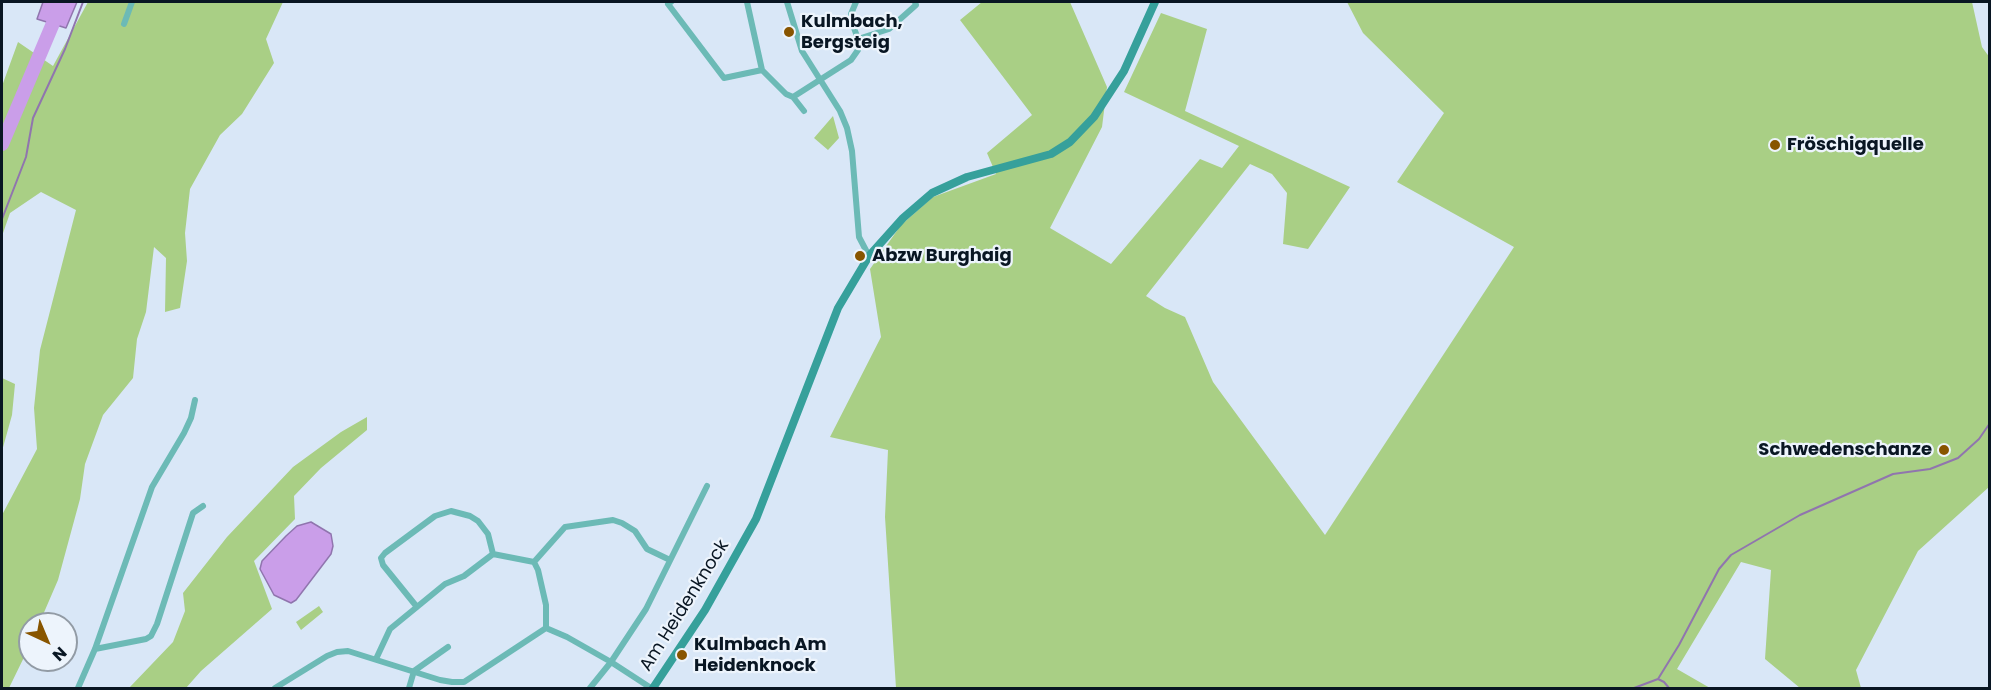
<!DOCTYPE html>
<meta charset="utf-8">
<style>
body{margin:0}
#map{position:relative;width:1991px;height:690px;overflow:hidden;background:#d9e7f7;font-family:Poppins,sans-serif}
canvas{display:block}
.frame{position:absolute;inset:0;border:3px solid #091623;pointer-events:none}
.north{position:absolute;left:18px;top:612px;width:60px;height:60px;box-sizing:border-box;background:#edf4fc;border:2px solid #929ba5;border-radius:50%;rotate:136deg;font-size:16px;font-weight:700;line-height:24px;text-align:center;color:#091623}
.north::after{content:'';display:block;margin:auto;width:21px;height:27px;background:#850;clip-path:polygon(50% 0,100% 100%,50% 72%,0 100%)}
</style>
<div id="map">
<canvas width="1991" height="690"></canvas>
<div class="frame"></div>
<div class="north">N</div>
</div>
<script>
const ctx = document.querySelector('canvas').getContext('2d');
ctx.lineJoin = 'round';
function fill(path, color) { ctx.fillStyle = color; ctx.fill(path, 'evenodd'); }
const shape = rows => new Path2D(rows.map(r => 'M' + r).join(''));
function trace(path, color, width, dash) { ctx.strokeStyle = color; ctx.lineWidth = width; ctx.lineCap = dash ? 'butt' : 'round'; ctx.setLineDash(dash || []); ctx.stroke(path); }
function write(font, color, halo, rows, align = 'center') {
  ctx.font = font + ' Poppins,sans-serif'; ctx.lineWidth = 4.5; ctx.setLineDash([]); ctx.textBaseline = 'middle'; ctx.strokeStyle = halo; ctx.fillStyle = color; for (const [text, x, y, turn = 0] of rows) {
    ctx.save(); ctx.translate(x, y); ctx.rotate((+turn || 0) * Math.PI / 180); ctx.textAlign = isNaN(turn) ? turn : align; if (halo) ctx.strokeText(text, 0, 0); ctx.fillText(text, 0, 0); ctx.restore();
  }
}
fill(shape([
 [88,2,283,2,266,39,274,63,242,114,220,135,190,189,185,233,187,261,180,308,165,312,166,258,154,247,146,312,137,339,133,378,103,415,85,464,80,499,58,580,39,624,30,624,30,645,9,688,2,688,2,515,37,449,34,408,40,350,76,210,41,192,10,213,2,236,2,86,18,42,53,66],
 [982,2,1070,2,1107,87,1102,127,1050,228,1111,264,1200,159,1222,168,1239,146,1124,92,1161,13,1207,29,1185,111,1350,187,1308,249,1283,244,1287,193,1272,174,1250,164,1146,296,1165,308,1185,317,1213,382,1325,535,1514,247,1397,182,1444,113,1363,33,1347,2,1972,2,1982,47,1990,58,1989,487,1918,551,1856,670,1861,688,1800,688,1765,659,1771,570,1741,562,1677,669,1710,688,896,688,885,517,888,450,830,437,881,337,870,269,901,225,933,197,996,174,987,153,1032,115,960,20],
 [833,116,839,138,828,150,814,138],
 [2,378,15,384,12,415,2,451],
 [367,417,367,430,321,468,294,496,295,519,254,561,272,609,201,671,186,688,129,688,173,642,185,611,183,593,227,537,293,467,341,432],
 [319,606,323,612,301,630,296,622]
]), '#a9cf85');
const water = shape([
 [43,2,77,2,66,28,37,19,43,2],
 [311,522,331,534,333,546,331,554,296,600,291,603,274,595,260,569,262,561,286,536,297,526,311,522]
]);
fill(water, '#ca9ee9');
trace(water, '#9075ae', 1.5);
trace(shape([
 [2,219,26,157,33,118,65,49,83,2],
 [1658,679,1664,682,1669,688],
 [1634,688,1658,679,1679,645,1719,569,1731,555,1800,515,1893,474,1930,469,1958,458,1979,439,1990,423]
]), '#9075ae', 2);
trace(shape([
 [2,144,62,2]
]), '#ca9ee9', 14);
trace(shape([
 [671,2,668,4,724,78,762,70],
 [747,2,762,70,786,94,793,97,851,60,858,50,858,39,854,28,851,14,856,2],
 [787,2,802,51,840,111,847,128,852,151,859,237,869,256],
 [124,24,132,2],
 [858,39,889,29,916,5,915,2],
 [793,97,804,111],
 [493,554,534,562],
 [534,562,565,527,613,520,622,523,635,531,647,549,670,560],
 [534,562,538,570,546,605,546,628],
 [417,607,383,565,381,558,385,553,435,516,451,511,470,516,478,521,488,534,493,554],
 [95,649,146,639,151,636,157,624,193,513,203,506],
 [376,659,390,629,445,584,464,576,493,554],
 [78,688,95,649,152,487,184,433,191,418,195,400],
 [275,688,327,656,337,652,348,651,440,680,452,682,464,682,546,628,567,637,611,662,651,688],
 [409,688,414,671,448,647],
 [590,688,611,662,646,609,707,486]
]), '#6cbab6', 6);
trace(shape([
 [653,688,705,610,756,519,838,308,869,256,903,218,932,193,967,177,1051,154,1070,142,1094,117,1124,71,1155,2]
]), '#36a09b', 8);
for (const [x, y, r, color] of [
 [789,32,6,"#850"],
 [1775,145,6,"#850"],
 [860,256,6,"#850"],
 [1944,450,6,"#850"],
 [682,655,6,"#850"]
]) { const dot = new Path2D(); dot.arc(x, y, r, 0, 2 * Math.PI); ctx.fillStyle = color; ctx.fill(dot); trace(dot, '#edf4fc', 2); }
write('bold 18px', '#091623', '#edf4fc', [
 ["Kulmbach,",801,22],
 ["Bergsteig",801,43],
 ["Fröschigquelle",1787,145],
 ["Abzw Burghaig",872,256],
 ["Schwedenschanze",1932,450,"right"],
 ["Kulmbach Am",694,645],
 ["Heidenknock",694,666]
], 'left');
write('18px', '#091623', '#edf4fc', [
 ["Am Heidenknock",685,606,-58]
]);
</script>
